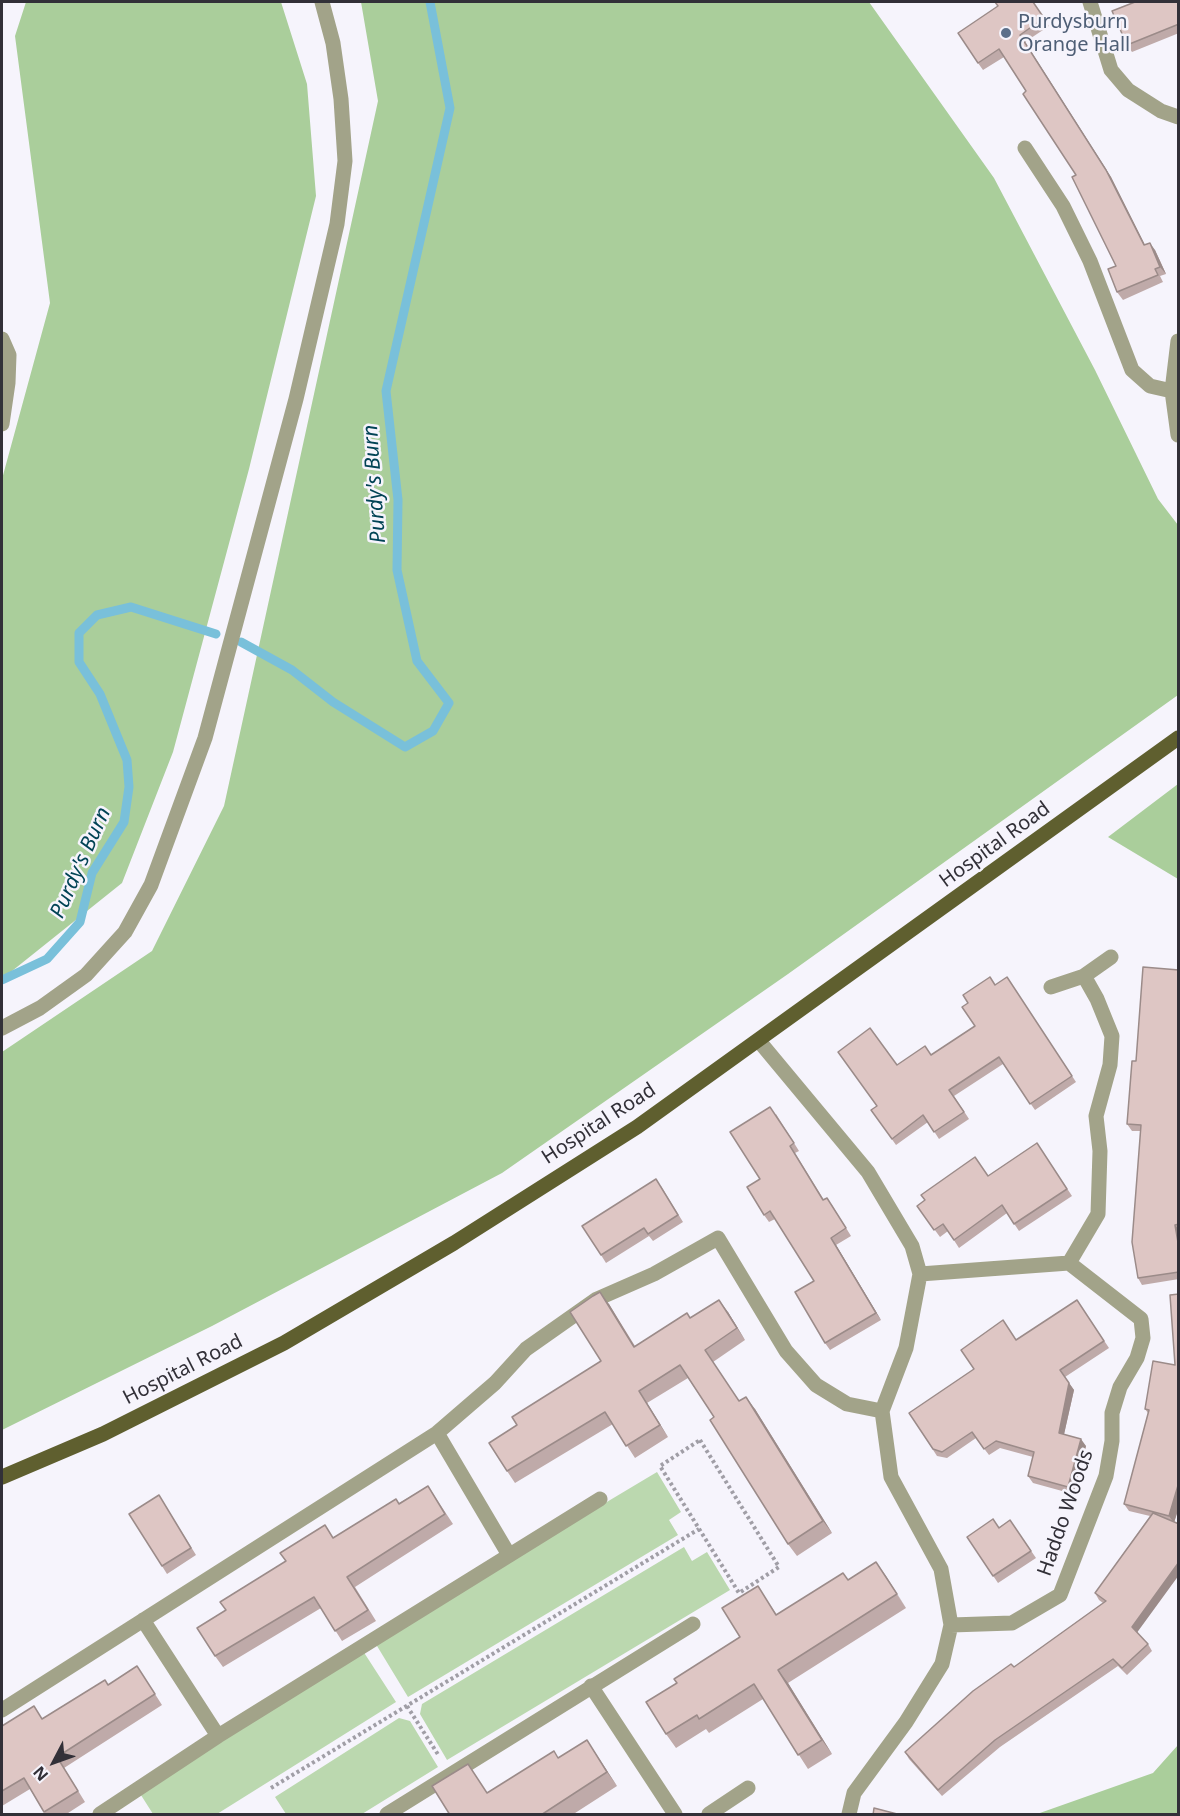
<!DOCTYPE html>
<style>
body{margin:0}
#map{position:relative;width:1180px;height:1816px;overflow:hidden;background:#f6f4fc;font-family:"Noto Sans",sans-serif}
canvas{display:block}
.frame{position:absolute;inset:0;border:3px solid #323038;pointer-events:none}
.north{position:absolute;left:24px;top:1732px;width:60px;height:60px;-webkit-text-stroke:4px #f6f4fc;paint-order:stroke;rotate:229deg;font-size:16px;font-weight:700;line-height:24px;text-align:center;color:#323038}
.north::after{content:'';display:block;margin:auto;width:21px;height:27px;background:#323038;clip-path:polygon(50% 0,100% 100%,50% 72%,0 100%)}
</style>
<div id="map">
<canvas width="1180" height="1816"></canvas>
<div class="frame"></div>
<div class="north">N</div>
</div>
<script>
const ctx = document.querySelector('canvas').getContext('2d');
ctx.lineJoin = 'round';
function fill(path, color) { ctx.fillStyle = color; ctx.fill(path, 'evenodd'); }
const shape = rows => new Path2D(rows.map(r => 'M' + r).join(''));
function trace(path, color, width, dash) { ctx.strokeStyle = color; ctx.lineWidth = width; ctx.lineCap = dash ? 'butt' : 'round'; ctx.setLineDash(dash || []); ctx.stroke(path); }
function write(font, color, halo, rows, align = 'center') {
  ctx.font = font + ' "Noto Sans",sans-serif'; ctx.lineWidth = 5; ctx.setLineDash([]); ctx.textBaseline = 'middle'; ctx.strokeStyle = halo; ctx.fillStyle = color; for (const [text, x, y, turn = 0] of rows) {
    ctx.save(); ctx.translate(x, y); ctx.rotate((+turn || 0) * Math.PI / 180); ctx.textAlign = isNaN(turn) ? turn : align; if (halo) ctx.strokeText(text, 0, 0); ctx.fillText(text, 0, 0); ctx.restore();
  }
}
fill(shape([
 [657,1472,681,1512,669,1520,678,1535,408,1697,374,1641],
 [684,1547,692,1561,707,1552,730,1590,447,1760,420,1714,422,1704],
 [363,1651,396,1702,217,1814,153,1814,139,1792],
 [399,1718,410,1721,438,1767,362,1814,286,1814,275,1797]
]), '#bbd8af');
fill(shape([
 [26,2,281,2,307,84,316,196,249,469,173,752,122,883,2,979,2,479,50,303,15,36],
 [361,2,869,2,994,178,1095,370,1158,499,1178,525,1178,695,788,974,502,1173,212,1326,2,1430,2,1052,152,951,224,806,378,101],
 [1178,784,1178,879,1108,837],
 [1178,1745,1178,1814,1037,1814,1153,1773]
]), '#aace9b');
trace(shape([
 [241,642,292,670,333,702,405,747,433,731,449,703,417,661,397,570,398,500,386,391,450,108,430,2],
 [2,980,47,959,80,922,92,873,124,822,129,787,127,760,100,694,79,662,79,633,97,615,131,607,216,634]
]), '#79c0da', 9);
trace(shape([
 [700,1440,779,1567,739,1593,660,1466,700,1440],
 [407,1706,439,1756],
 [271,1788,699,1529]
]), '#a09ea6', 4, [3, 3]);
trace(shape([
 [1090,2,1111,70,1128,90,1161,111,1178,117],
 [1025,148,1063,206,1090,261,1132,370,1150,386,1172,391],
 [2,339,9,355,8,383,2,424],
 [1178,341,1172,391,1178,435],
 [1051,987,1084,976,1111,957],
 [2,1028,40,1008,86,975,125,932,151,885,205,738,296,399,337,224,345,161,341,99,333,43,322,2],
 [759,1041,868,1172,912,1246,920,1274,906,1348,882,1411,891,1477,941,1569,951,1625,942,1664,906,1722,854,1793,849,1814],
 [1069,1263,1098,1214,1100,1151,1096,1116,1110,1065,1112,1036,1097,999,1084,976],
 [920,1274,1069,1263,1141,1319,1143,1338,1137,1358,1120,1387,1112,1413,1112,1441,1106,1476,1060,1595,1012,1623,951,1625],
 [437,1433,509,1555],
 [143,1620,218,1736,600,1499],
 [591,1686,675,1814],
 [2,1710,437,1433,495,1383,526,1349,597,1299,654,1274,718,1238,786,1351,816,1385,847,1404,882,1411],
 [100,1814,218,1736],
 [387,1814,693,1624],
 [709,1814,748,1788]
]), '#a2a389', 15);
trace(shape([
 [2,1477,103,1434,284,1343,454,1243,637,1127,1178,738]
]), '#5f5f2f', 15);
fill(shape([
 [1033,2,1049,26,1025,42,1111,177,1145,245,1155,250,1166,274,1160,276,1163,282,1123,300,1117,292,1116,266,1076,175,1026,91,1004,57,983,70,978,63],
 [1179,2,1179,33,1132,52,1127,45],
 [1179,970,1179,1279,1142,1285,1138,1278,1140,1131,1132,1131,1127,1124,1136,1061],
 [1007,977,1076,1082,1035,1110,1003,1064,954,1096,969,1119,939,1139,928,1122,896,1145,871,1110,877,1106,897,1065,931,1055,975,1026],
 [776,1114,799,1151,795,1153,824,1200,832,1205,851,1236,836,1245,881,1320,830,1350,825,1343,814,1281,775,1219,769,1222,764,1215,760,1179],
 [1037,1143,1072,1196,1019,1231,1007,1213,959,1248,948,1231,940,1237,917,1206,925,1200,921,1195,988,1176],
 [661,1186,683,1222,653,1241,649,1236,606,1263,601,1255],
 [1179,1294,1179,1507,1137,1633,1148,1644,1152,1651,1127,1675,1118,1666,1000,1747,942,1796,909,1759,905,1752,1014,1667,1103,1603,1099,1600,1095,1593,1150,1516,1129,1511,1124,1504,1148,1413,1145,1409,1175,1365],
 [1077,1300,1109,1348,1065,1377,1074,1390,1064,1434,1086,1446,1073,1494,1033,1483,1028,1476,1033,1457,1000,1448,989,1455,976,1438,947,1458,937,1456,909,1413],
 [609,1304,635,1346,690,1318,728,1312,745,1340,713,1362,739,1401,755,1409,832,1533,797,1556,788,1544,714,1417,688,1378,647,1403,668,1437,635,1458,613,1424,515,1483,507,1471,517,1425,601,1361],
 [428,1486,453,1524,355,1587,376,1621,342,1641,321,1608,223,1667,215,1656,334,1537,399,1503],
 [159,1495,196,1555,167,1574,162,1566],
 [1010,1520,1036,1558,998,1583,967,1537,999,1527],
 [876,1562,906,1608,788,1683,832,1754,808,1769,763,1699,709,1733,706,1729,676,1748,666,1734,677,1683,740,1637,767,1600,777,1615,848,1580],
 [137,1666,162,1705,64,1768,85,1802,65,1815,46,1815,30,1789,2,1806,2,1726,43,1718,108,1685],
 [596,1754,617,1786,572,1815,450,1815,468,1764,487,1793,559,1758]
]), '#bfaaa9');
fill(shape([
 [1025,42,1111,177,1149,253,1144,245],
 [1150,243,1155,250,1166,274,1160,267],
 [1175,1225,1179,1230,1179,1248],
 [831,1238,836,1245,881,1320,876,1313],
 [600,1292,609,1304,642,1359,634,1347],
 [719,1300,728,1312,745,1340,737,1328],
 [1069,1383,1074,1390,1063,1439,1059,1433],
 [639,1391,647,1403,668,1437,660,1425],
 [746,1397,755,1409,832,1533,823,1521],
 [1081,1439,1086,1446,1073,1494,1068,1487],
 [1179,1482,1179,1507,1174,1523,1169,1516],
 [876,1562,886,1576,906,1608,897,1594],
 [1179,1562,1179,1575,1136,1634,1132,1627],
 [778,1670,788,1683,832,1754,822,1740],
 [587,1740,596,1754,617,1786,607,1772]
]), '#9b8b89');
const building = shape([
 [995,2,1033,2,1044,18,1020,35,1106,170,1144,245,1150,243,1160,267,1155,269,1158,275,1117,292,1108,269,1116,266,1072,177,1076,175,1023,94,1026,91,999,49,978,63,958,33,998,6,995,2],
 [1135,2,1179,2,1179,24,1127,45,1112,11,1135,2],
 [1143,967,1179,970,1179,1224,1175,1225,1179,1248,1179,1272,1138,1278,1132,1242,1141,1125,1127,1124,1132,1061,1136,1061,1143,967],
 [990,977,995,985,1007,977,1072,1076,1030,1104,999,1057,949,1090,964,1112,934,1132,923,1115,892,1139,871,1110,877,1106,838,1052,870,1028,897,1065,925,1046,931,1055,975,1026,962,1007,968,1003,963,995,990,977],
 [770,1107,794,1143,790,1146,823,1200,827,1198,846,1228,831,1238,876,1313,825,1343,795,1292,814,1281,770,1211,764,1215,747,1187,760,1179,730,1132,770,1107],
 [1037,1143,1067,1189,1014,1224,1002,1205,954,1240,943,1224,934,1230,917,1206,925,1200,921,1195,975,1157,988,1176,1037,1143],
 [656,1179,678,1215,648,1234,644,1228,601,1255,582,1226,656,1179],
 [600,1292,634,1347,687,1313,690,1318,719,1300,737,1328,705,1350,739,1401,746,1397,823,1521,788,1544,710,1420,714,1417,680,1365,639,1391,660,1425,626,1446,605,1412,507,1471,489,1443,517,1425,512,1417,601,1361,570,1312,593,1296,600,1292],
 [1179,1294,1179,1482,1169,1516,1124,1504,1149,1410,1145,1409,1153,1361,1175,1365,1170,1295,1179,1294],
 [1077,1300,1104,1341,1060,1370,1069,1383,1059,1433,1081,1439,1068,1487,1028,1476,1034,1452,996,1441,984,1449,972,1432,942,1452,933,1449,909,1413,974,1369,961,1350,1003,1320,1016,1340,1077,1300],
 [428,1486,445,1514,347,1577,368,1610,335,1631,314,1597,215,1656,197,1628,226,1610,220,1602,286,1561,280,1553,325,1525,333,1538,396,1499,399,1504,428,1486],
 [159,1495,191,1548,162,1566,129,1514,159,1495],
 [1153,1513,1179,1524,1179,1562,1132,1627,1148,1644,1122,1668,1113,1659,995,1740,938,1790,905,1752,973,1691,1011,1664,1014,1667,1106,1601,1095,1593,1153,1513],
 [993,1519,999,1528,1010,1520,1031,1551,993,1576,967,1537,993,1519],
 [876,1562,897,1594,778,1670,822,1740,798,1755,754,1684,699,1719,697,1715,666,1734,646,1702,677,1683,674,1679,740,1637,722,1608,758,1586,776,1615,843,1573,848,1580,876,1562],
 [137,1666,155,1694,57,1757,78,1791,44,1812,24,1778,2,1791,2,1726,34,1706,42,1719,105,1680,108,1685,137,1666],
 [587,1740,607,1772,541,1815,450,1815,432,1786,468,1764,487,1793,554,1751,558,1758,587,1740],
 [874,1808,901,1815,873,1815,874,1808]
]);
fill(building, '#dec6c4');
trace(building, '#9b8b89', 1.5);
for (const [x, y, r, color] of [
 [1006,33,6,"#5c6f8a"]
]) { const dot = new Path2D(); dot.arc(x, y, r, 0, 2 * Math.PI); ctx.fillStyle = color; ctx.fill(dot); trace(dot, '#f6f4fc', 2); }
write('20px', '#4e5e75', '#f6f4fc', [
 ["Purdysburn",1018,22],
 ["Orange Hall",1018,45]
], 'left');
write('20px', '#323038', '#f6f4fc', [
 ["Hospital Road",995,845,-36],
 ["Hospital Road",599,1124,-33],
 ["Hospital Road",183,1370,-27],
 ["Haddo Woods",1066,1513,-71]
]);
write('italic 21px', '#014355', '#f6f4fc', [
 ["Purdy's Burn",375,484,-94],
 ["Purdy's Burn",81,863,-66]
]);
</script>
